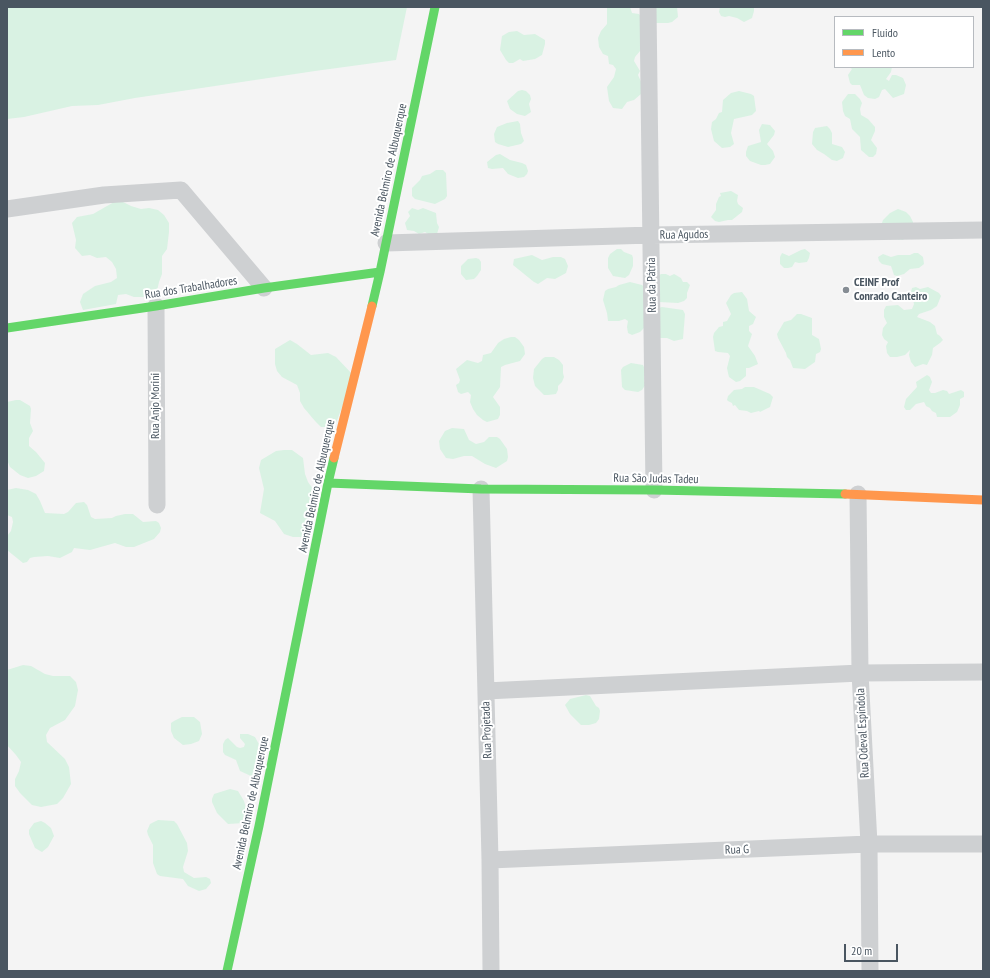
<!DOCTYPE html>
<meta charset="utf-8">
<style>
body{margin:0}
#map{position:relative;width:990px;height:978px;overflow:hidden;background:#f4f4f4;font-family:"PT Sans Narrow",sans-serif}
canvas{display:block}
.frame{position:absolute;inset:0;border:8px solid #4a5661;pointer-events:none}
.legend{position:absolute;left:834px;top:16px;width:140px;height:52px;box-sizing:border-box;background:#fff;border:1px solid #b7bbc0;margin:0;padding:5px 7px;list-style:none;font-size:12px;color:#4a5661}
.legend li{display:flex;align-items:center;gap:8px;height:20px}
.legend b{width:20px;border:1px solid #b7bbc0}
.scale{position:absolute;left:844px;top:944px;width:54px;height:18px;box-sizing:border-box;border:2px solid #4a5661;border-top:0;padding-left:5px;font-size:12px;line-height:14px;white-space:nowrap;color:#4a5661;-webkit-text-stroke:3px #fff;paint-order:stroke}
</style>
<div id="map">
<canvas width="990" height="978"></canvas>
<div class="frame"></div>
<ul class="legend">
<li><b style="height:5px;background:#63d668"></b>Fluido</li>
<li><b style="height:5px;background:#ff974d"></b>Lento</li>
</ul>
<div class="scale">20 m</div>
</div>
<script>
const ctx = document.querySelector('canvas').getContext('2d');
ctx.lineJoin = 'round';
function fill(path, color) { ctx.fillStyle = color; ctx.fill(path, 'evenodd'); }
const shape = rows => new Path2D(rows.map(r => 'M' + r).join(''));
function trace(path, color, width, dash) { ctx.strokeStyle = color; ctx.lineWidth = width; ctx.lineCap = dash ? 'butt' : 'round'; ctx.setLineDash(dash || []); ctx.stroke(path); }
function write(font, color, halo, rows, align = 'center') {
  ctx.font = font + ' "PT Sans Narrow",sans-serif'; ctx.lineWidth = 4; ctx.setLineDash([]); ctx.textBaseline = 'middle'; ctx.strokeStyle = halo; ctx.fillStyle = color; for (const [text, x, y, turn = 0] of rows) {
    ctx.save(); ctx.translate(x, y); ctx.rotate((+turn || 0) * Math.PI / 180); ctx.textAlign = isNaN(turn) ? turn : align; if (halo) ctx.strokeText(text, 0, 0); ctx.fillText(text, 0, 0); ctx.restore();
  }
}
fill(shape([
 [7,7,407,7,396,60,315,71,135,98,98,105,72,106,24,117,7,119],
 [607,7,630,7,632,13,639,14,643,19,640,51,635,57,634,61,640,71,638,75,643,86,641,94,634,100,627,102,622,109,613,108,609,101,607,87,614,77,616,69,613,65,609,64,608,56,603,54,599,47,598,38,601,31,607,24],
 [650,7,677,7,678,17,672,22,668,23,656,23],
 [720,7,754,7,754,11,752,18,744,22,737,18,729,16,725,17,721,16,719,12],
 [517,31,524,35,535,34,545,40,545,44,542,55,535,59,523,61,520,59,513,63,509,63,506,60,500,50,502,36,509,32],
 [849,67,892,67,891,72,886,79,889,81,892,75,896,75,903,78,906,85,904,94,893,98,885,89,882,90,879,97,875,99,868,98,864,95,860,85,852,85,850,83,848,75,852,69],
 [522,90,526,91,530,95,531,99,529,104,531,112,525,116,517,114,510,109,507,101,518,91],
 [739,91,751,94,754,96,756,111,752,115,734,119,731,133,734,144,730,147,722,148,714,141,711,129,712,122,716,119,719,113,722,112,723,100,731,93],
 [848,94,855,94,860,99,862,103,860,109,861,115,868,119,875,127,875,131,871,140,877,148,876,154,873,157,869,157,861,150,860,137,852,129,850,119,845,116,843,111,842,102],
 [518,121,520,124,521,133,524,141,521,144,508,147,498,144,495,142,494,134,497,127,507,123],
 [762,124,770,125,775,131,774,135,767,144,773,151,775,157,770,164,765,165,761,165,750,161,746,156,746,152,748,146,761,142,759,130],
 [827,126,830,129,832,133,832,144,842,147,845,152,843,158,837,161,832,160,824,154,817,150,812,144,813,132,815,128],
 [500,154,510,160,522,163,526,165,528,171,527,174,524,177,518,178,508,174,503,168,492,169,488,168,487,162,496,155],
 [436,170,443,170,446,173,447,196,445,199,435,204,415,199,412,196,412,188,420,180,422,176,430,174],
 [731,191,738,195,737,201,738,204,743,208,742,212,732,220,728,220,719,222,715,221,711,217,716,210,716,204,719,197,721,196,720,193],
 [114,202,123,202,131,206,141,209,149,208,158,210,164,215,169,223,169,232,167,249,162,256,162,274,159,282,157,291,151,296,143,297,134,297,126,294,118,295,116,304,83,310,80,302,83,294,95,286,111,282,117,278,116,269,112,262,106,257,97,258,90,255,82,256,75,248,76,240,72,223,77,217,93,214],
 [412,208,418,210,423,208,436,213,437,223,439,227,437,234,430,235,425,232,419,234,414,231,407,230,405,223,410,216,408,212],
 [898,209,906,212,910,216,913,222,913,226,903,240,893,239,881,226,883,220,890,213],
 [617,249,621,249,624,252,632,255,633,258,633,266,629,275,625,278,613,276,608,268,608,258,610,254],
 [805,249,810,253,809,258,807,262,799,263,795,262,792,267,788,268,784,268,780,264,780,257,782,253,789,256,801,250],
 [914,253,918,253,923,257,924,264,919,268,910,269,904,274,897,276,894,275,891,266,882,264,879,261,878,257,883,254,891,257,898,255,910,255],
 [532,255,542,260,553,257,561,257,565,259,568,266,566,273,555,279,547,278,538,284,534,282,513,265,514,259],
 [476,258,479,259,481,262,481,270,477,276,474,279,466,280,461,274,461,266,468,259],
 [661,274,666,274,670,276,674,274,681,278,683,282,687,282,690,285,687,293,687,298,684,301,678,303,659,302,658,276],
 [630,282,642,285,647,289,646,326,640,332,632,335,628,333,627,327,628,321,625,319,619,321,608,321,607,313,603,300,605,291,608,289,616,287,619,285],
 [916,287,920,289,928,287,939,293,941,296,937,306,931,310,919,314,917,317,930,322,935,326,937,334,940,336,943,340,940,343,933,348,932,355,927,365,923,364,915,367,911,362,909,355,910,350,905,355,897,357,890,357,887,353,886,346,888,342,884,339,882,335,883,328,887,323,884,317,884,310,886,306,898,305,904,310,912,309,914,304,913,300,911,297,911,292,912,288],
 [742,292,747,299,749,311,756,317,753,324,749,326,749,331,752,334,748,346,755,356,758,364,749,368,746,368,746,376,740,381,736,382,729,377,728,373,727,368,730,356,728,353,718,352,715,351,713,337,714,333,719,327,723,326,723,322,727,321,731,314,726,303,731,295,734,293],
 [662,307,683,310,685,314,683,339,674,341,667,338,657,338,658,308],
 [797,314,801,314,812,318,812,335,819,339,821,349,820,352,816,354,815,362,805,369,793,368,790,360,787,357,786,353,778,338,777,334,784,322,791,320],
 [511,337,515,337,519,340,524,347,525,354,520,361,505,365,501,367,500,387,493,397,500,407,500,415,498,419,487,422,483,420,477,415,473,409,470,402,471,395,468,392,461,394,458,392,456,385,459,383,460,380,456,369,467,360,478,363,482,361,483,355,491,353,498,343,504,339],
 [290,340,297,344,311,355,328,353,336,357,354,376,336,423,329,427,321,427,315,421,304,408,300,401,300,393,297,385,282,377,277,371,275,364,275,349],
 [545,357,554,357,559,360,563,365,563,373,564,377,562,382,558,386,558,390,556,394,548,395,544,395,535,386,533,378,534,369,542,359],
 [631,363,643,365,645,369,644,381,646,384,642,390,638,392,625,390,622,387,621,370,623,367],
 [927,375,930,377,932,382,929,390,931,393,935,393,943,390,947,391,949,394,961,390,964,392,964,397,960,399,960,405,957,412,950,417,937,417,936,413,932,411,930,408,926,406,924,402,916,404,910,410,906,410,904,407,906,399,917,387,916,382],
 [745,387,754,387,770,394,773,397,770,407,760,412,759,411,751,413,747,411,739,410,735,405,733,406,732,403,728,401,727,400,728,396,734,390,742,389],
 [16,400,20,400,30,406,31,409,30,423,33,431,29,438,29,446,36,452,45,463,44,471,36,476,28,478,20,475,10,467,7,460,7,402],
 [452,428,464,429,469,440,476,444,484,442,489,437,497,437,500,439,507,449,508,457,507,461,496,468,485,464,472,456,464,456,453,459,446,458,440,449,439,441,445,431],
 [284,450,292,450,303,458,305,474,308,482,318,496,309,534,301,537,293,537,284,534,275,521,260,513,264,489,259,468,261,460,276,451],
 [16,488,28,490,36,494,40,501,45,513,64,514,68,512,76,503,84,502,87,505,91,517,95,519,112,518,116,516,125,514,133,514,143,522,156,521,159,523,161,528,160,532,154,539,134,547,126,547,115,543,90,550,74,548,72,552,60,558,48,556,34,557,30,558,27,562,23,563,7,550,7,536,11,531,13,522,12,517,7,515,7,490],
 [23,665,31,666,45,674,53,676,70,676,76,682,78,690,75,706,65,720,50,728,46,735,47,742,65,759,69,767,71,784,63,798,57,804,41,807,32,805,20,793,15,786,15,779,19,771,21,762,16,755,7,745,7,670],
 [586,695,590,696,596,706,599,708,600,711,599,719,596,723,589,725,581,725,570,714,565,705,570,699],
 [182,717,194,717,200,722,202,734,199,741,191,744,183,745,174,738,171,731,171,723,174,721],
 [240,734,248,734,255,737,261,748,264,756,261,764,255,775,251,776,240,771,236,760,225,755,223,752,223,744,225,740,228,738,237,747,240,748,244,747,245,744,240,738],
 [230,789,238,791,244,801,248,816,247,820,244,823,228,824,217,813,212,802,212,799,214,794],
 [158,820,174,821,177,824,187,843,188,851,183,867,184,872,194,878,206,877,210,879,211,883,206,889,199,891,188,886,183,879,160,876,157,874,153,863,153,845,148,835,147,831,150,824],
 [41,821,45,823,51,828,54,836,48,847,42,852,35,848,29,834,29,830,34,823]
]), '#d9f2e3');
trace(shape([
 [648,7,654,490],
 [7,209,104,195,181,190,264,288],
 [386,243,652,235,983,230],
 [156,306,157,505],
 [481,489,490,860,491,971],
 [858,494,860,673,869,844,870,971],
 [486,691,860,673,983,672],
 [490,860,869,844,983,844]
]), '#ced0d2', 17);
trace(shape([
 [372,306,380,272,435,7],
 [7,328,156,306,264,288,380,272],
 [328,483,481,489,654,490,845,494],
 [227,971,259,826,328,483,334,458]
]), '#63d668', 9);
trace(shape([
 [334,458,372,306],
 [845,494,983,500]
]), '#ff974d', 9);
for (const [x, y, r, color] of [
 [846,290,4,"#868d94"]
]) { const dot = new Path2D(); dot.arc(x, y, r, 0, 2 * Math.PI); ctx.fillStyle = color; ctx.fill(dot); trace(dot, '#fff', 1.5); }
write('12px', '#4a5661', '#fff', [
 ["Avenida Belmiro de Albuquerque",389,170,-78],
 ["Rua Agudos",684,235,-1],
 ["Rua da Pátria",652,285,-91],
 ["Rua dos Trabalhadores",191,288,-9],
 ["Rua Anjo Morini",156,406,-90],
 ["Rua São Judas Tadeu",656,479,1],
 ["Avenida Belmiro de Albuquerque",317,486,-78],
 ["Rua Projetada",487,730,-92],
 ["Rua Odeval Espíndola",863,733,-93],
 ["Avenida Belmiro de Albuquerque",251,803,-78],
 ["Rua G",737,850,-2]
]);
write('bold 12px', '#4a5661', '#fff', [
 ["CEINF Prof",854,283],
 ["Conrado Canteiro",854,297]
], 'left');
</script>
